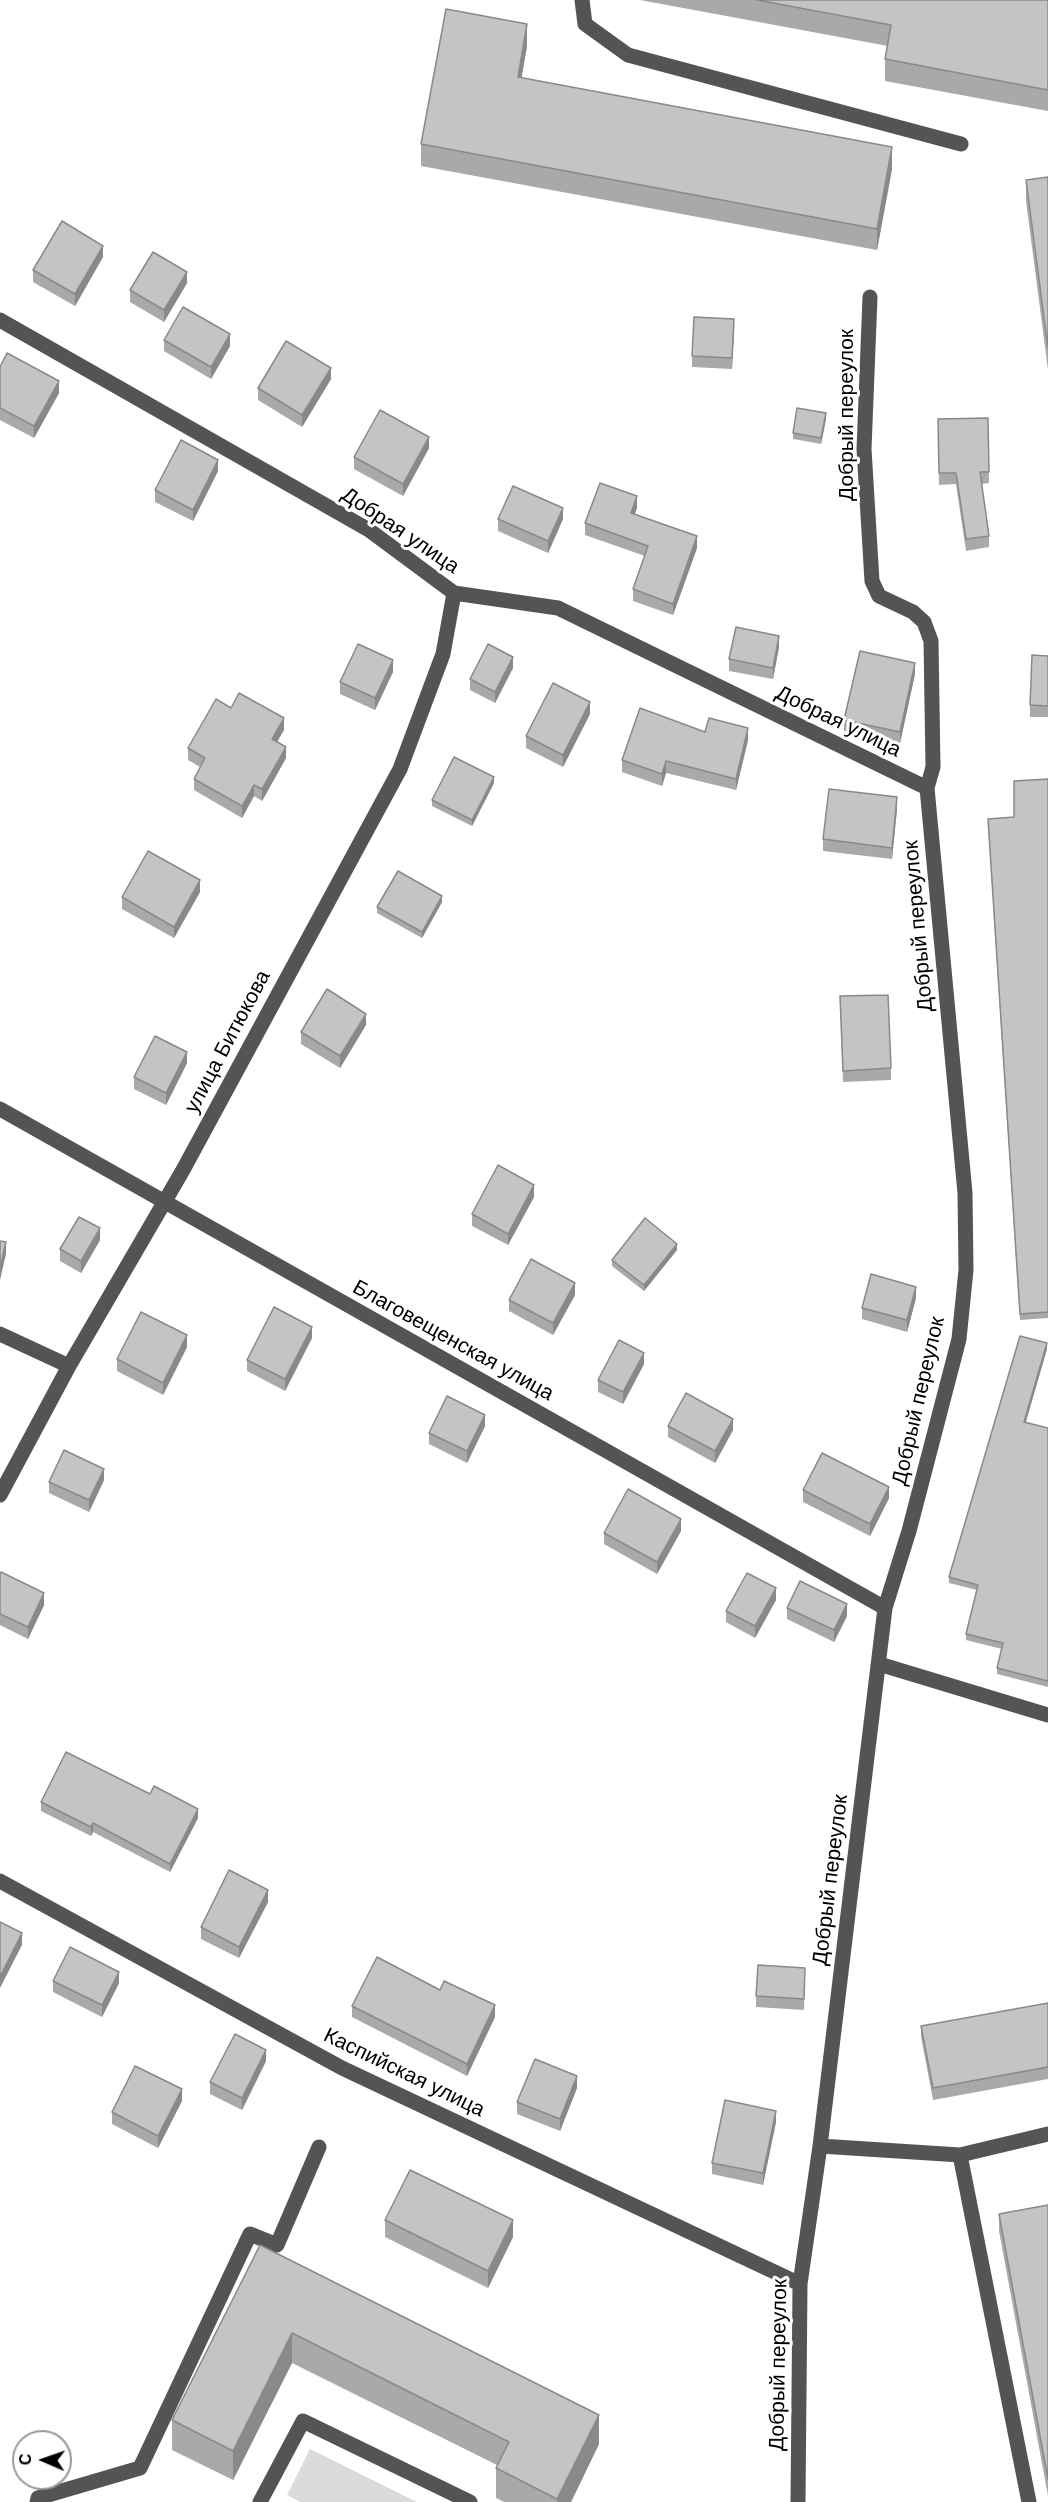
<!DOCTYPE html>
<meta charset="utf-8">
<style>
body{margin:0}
#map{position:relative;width:1048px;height:2502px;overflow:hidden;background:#fff;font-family:Helvetica,sans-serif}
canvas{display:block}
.north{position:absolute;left:12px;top:2430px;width:60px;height:60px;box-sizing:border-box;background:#fff;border:2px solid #999;border-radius:50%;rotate:272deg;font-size:16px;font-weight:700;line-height:24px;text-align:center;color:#000}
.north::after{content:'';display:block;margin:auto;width:21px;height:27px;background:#000;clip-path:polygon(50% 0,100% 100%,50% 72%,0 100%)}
</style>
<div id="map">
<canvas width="1048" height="2502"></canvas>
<div class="north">С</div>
</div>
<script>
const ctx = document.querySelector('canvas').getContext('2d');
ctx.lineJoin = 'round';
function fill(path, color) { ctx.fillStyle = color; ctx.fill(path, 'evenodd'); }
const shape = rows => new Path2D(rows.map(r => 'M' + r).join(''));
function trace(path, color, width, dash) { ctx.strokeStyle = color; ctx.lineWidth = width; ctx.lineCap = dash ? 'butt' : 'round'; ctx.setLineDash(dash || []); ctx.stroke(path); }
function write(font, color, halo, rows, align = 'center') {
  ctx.font = font + ' Helvetica,sans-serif'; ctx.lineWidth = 6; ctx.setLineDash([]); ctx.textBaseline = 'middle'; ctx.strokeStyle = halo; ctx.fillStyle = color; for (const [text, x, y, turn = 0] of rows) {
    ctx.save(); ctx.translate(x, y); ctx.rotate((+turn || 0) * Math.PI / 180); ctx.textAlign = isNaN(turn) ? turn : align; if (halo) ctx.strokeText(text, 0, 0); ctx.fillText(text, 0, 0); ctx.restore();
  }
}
fill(shape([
 [310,2449,417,2502,300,2502,287,2495]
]), '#dbdbdb');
trace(shape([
 [582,0,585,24,628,55,961,144],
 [0,320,369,530,454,593,558,608,927,788],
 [0,1109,885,1608],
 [0,1334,69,1366],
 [0,1495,69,1366,183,1170,400,769,443,654,454,593],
 [879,1664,1048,1715],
 [0,1881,342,2068,800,2284],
 [820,2146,960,2155,1048,2134],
 [960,2155,1029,2502],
 [37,2502,38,2498,140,2468,250,2234,277,2245,319,2147],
 [260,2502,303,2421,470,2502],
 [798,2502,800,2284,820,2146,885,1608,909,1531,959,1339,966,1270,965,1193,927,788,933,767,931,641,924,622,913,612,879,596,872,581,864,449,870,297]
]), '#545454', 15);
fill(shape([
 [640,0,1048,0,1048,111,885,81,885,59,888,46],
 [527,46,521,78,892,169,877,250,421,166,421,144],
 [1048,177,1048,370,1026,201,1026,180],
 [103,257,75,306,33,282,33,270],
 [187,283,164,322,130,302,130,290],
 [734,331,732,369,692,367,692,356],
 [164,340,230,346,211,379,164,351],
 [0,367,59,393,34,438,0,420],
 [331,379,302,427,258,400,258,388],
 [988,418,989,483,982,484,989,536,989,547,966,551,956,484,939,485,938,419],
 [826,419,821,444,793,439,793,433],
 [429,448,403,496,354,469,354,457],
 [218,471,193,521,155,502,155,490],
 [637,508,635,514,697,548,673,615,633,601,633,589,645,556,585,535,585,523],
 [498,519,563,519,548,553,498,531],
 [779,647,773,679,729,671,729,659],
 [1048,656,1048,717,1030,717,1030,705],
 [513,668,495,703,470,690,470,679],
 [393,672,375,710,340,694,340,682],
 [915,674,900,743,844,731,844,720],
 [231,708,284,730,277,742,286,758,262,801,254,796,242,818,194,790,194,779,200,767,188,760,188,748],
 [590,714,563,767,526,748,526,736],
 [748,740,736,790,666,773,662,786,622,772,622,760],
 [1048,779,1048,1318,1020,1320,988,825,1014,817],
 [494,783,472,826,432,806,432,800],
 [897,809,892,859,823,851,823,839],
 [200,892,174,938,122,909,122,897],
 [442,902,422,938,377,913,377,907],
 [840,996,891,1068,891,1080,843,1082],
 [366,1025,340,1068,301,1044,301,1032],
 [187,1063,166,1105,134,1089,134,1077],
 [534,1197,508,1245,472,1226,472,1214],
 [100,1240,81,1273,60,1261,60,1249],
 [677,1250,644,1291,612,1266,612,1260],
 [575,1295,553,1335,509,1311,509,1300],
 [916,1298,907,1332,862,1319,862,1308],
 [312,1338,285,1391,247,1371,247,1360],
 [187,1347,163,1395,117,1371,117,1359],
 [1047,1349,1026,1422,1048,1428,1048,1687,997,1674,997,1668,1002,1649,966,1640,966,1634,977,1590,949,1583,949,1577],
 [644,1364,623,1404,598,1392,598,1380],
 [485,1426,467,1463,429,1444,429,1433],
 [668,1426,733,1430,715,1463,668,1437],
 [104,1480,89,1512,49,1493,49,1482],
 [803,1490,889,1498,870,1536,803,1502],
 [681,1531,657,1574,604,1544,604,1533],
 [0,1574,44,1605,28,1639,0,1625],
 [776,1600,755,1638,726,1622,726,1611],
 [787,1608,847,1616,834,1642,787,1619],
 [41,1802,198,1818,170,1872,93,1832,91,1836,41,1811],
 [268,1902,239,1958,201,1939,201,1927],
 [805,1980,804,2010,756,2007,756,1996],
 [53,1981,119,1983,102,2017,53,1992],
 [440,1990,495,2017,467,2076,352,2017,352,2006],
 [1048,2003,1048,2079,933,2100,921,2037,921,2026],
 [266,2061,242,2110,210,2094,210,2082],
 [577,2088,560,2131,517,2114,517,2102],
 [182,2101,158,2148,112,2124,112,2112],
 [776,2122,763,2185,712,2174,712,2163],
 [1048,2205,1048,2496,999,2231,999,2214],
 [385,2220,513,2237,488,2288,385,2237],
 [260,2245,599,2444,571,2502,504,2502,496,2498,496,2468,497,2465,292,2363,233,2480,172,2450,172,2420]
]), '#a9a9a9');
fill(shape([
 [527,24,527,46,518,99,518,77],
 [892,147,892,169,877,250,877,229],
 [103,246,103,257,75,306,75,294],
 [187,272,187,283,164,322,164,310],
 [734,319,734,331,732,369,732,358],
 [230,334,230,346,211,379,211,367],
 [331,368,331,379,302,427,302,415],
 [59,381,59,393,34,438,34,426],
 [826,413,826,419,821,444,821,438],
 [429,437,429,448,403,496,403,484],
 [218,460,218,471,193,521,193,510],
 [637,496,637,508,631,524,631,513],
 [563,508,563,519,548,553,548,541],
 [697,536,697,548,673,615,673,604],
 [779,636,779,647,773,679,773,668],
 [513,657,513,668,495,703,495,692],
 [393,660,393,672,375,710,375,698],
 [915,663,915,674,900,743,900,732],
 [590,702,590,714,563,767,563,755],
 [284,718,284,730,272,750,272,739],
 [748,728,748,740,736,790,736,779],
 [286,747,286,758,262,801,262,789],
 [666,761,666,773,662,786,662,774],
 [494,777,494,783,472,826,472,820],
 [254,785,254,796,242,818,242,806],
 [897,797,897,809,892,859,892,848],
 [200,880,200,892,174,938,174,927],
 [442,896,442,902,422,938,422,932],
 [366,1014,366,1025,340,1068,340,1056],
 [187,1052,187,1063,166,1105,166,1093],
 [534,1185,534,1197,508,1245,508,1234],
 [100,1228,100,1240,81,1273,81,1261],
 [6,1242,6,1254,0,1280,0,1268],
 [677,1244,677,1250,644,1291,644,1285],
 [575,1283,575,1295,553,1335,553,1323],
 [916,1287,916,1298,907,1332,907,1320],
 [312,1327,312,1338,285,1391,285,1379],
 [187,1335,187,1347,163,1395,163,1383],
 [1047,1343,1047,1349,1024,1427,1024,1422],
 [644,1353,644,1364,623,1404,623,1392],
 [485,1415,485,1426,467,1463,467,1451],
 [733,1419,733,1430,715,1463,715,1451],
 [104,1469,104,1480,89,1512,89,1500],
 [889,1487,889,1498,870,1536,870,1524],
 [681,1519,681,1531,657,1574,657,1562],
 [776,1588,776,1600,755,1638,755,1626],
 [44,1593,44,1605,28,1639,28,1627],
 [847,1604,847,1616,834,1642,834,1630],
 [198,1809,198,1818,170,1872,170,1864],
 [93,1823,93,1832,91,1836,91,1827],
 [268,1890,268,1902,239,1958,239,1947],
 [22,1933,22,1945,0,1988,0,1977],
 [119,1972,119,1983,102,2017,102,2005],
 [495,2005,495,2017,467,2076,467,2064],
 [266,2050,266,2061,242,2110,242,2098],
 [577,2076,577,2088,560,2131,560,2119],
 [182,2089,182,2101,158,2148,158,2136],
 [776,2111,776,2122,763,2185,763,2173],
 [513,2220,513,2237,488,2288,488,2271],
 [292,2333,292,2363,233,2480,233,2451],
 [599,2415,599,2444,571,2502,557,2502,557,2499]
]), '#898989');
const building = shape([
 [757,0,1048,0,1048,90,885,59,891,25,757,0],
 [446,9,527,24,518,77,892,147,877,229,421,144,446,9],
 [1048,177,1048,348,1026,180,1048,177],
 [62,221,103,246,75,294,33,270,62,221],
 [153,252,187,272,164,310,130,290,153,252],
 [183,307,230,334,211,367,164,340,183,307],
 [694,317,734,319,732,358,692,356,694,317],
 [286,341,331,368,302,415,258,388,286,341],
 [7,353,59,381,34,426,0,408,0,367,7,353],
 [797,408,826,413,821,438,793,433,797,408],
 [380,410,429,437,403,484,354,457,380,410],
 [988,418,989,472,980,472,989,536,966,539,956,473,939,473,938,419,988,418],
 [181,440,218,460,193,510,155,490,181,440],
 [600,483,637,496,631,513,697,536,673,604,633,589,648,546,585,523,600,483],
 [513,486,563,508,548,541,498,519,513,486],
 [736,627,779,636,773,668,729,659,736,627],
 [358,644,393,660,375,698,340,682,358,644],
 [488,644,513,657,495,692,470,679,488,644],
 [860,651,915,663,900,732,844,720,860,651],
 [1032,655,1048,656,1048,706,1030,705,1032,655],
 [553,683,590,702,563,755,526,736,553,683],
 [239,693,284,718,272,739,286,747,262,789,254,785,242,806,194,779,205,758,188,748,216,699,231,708,239,693],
 [640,708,705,732,709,718,748,728,736,779,666,761,662,774,622,760,640,708],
 [454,757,494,777,472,820,432,800,454,757],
 [1048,779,1048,1312,1020,1314,988,819,1014,817,1014,781,1048,779],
 [829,789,897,797,892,848,823,839,829,789],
 [148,851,200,880,174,927,122,897,148,851],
 [398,871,442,896,422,932,377,907,398,871],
 [327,989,366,1014,340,1056,301,1032,327,989],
 [888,995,891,1068,843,1071,840,996,888,995],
 [155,1036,187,1052,166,1093,134,1077,155,1036],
 [498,1165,534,1185,508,1234,472,1214,498,1165],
 [79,1217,100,1228,81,1261,60,1249,79,1217],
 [645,1218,677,1244,644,1285,612,1260,645,1218],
 [0,1241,6,1242,0,1268,0,1241],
 [531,1259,575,1283,553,1323,509,1300,531,1259],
 [871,1274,916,1287,907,1320,862,1308,871,1274],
 [274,1307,312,1327,285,1379,247,1360,274,1307],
 [141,1312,187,1335,163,1383,117,1359,141,1312],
 [1020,1336,1047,1343,1024,1422,1048,1428,1048,1681,997,1668,1003,1643,966,1634,978,1585,949,1577,1020,1336],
 [619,1340,644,1353,623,1392,598,1380,619,1340],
 [686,1393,733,1419,715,1451,668,1426,686,1393],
 [447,1396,485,1415,467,1451,429,1433,447,1396],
 [64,1450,104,1469,89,1500,49,1482,64,1450],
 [822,1453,889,1487,870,1524,803,1490,822,1453],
 [628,1489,681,1519,657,1562,604,1533,628,1489],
 [1,1572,44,1593,28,1627,0,1614,0,1574,1,1572],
 [747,1573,776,1588,755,1626,726,1611,747,1573],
 [800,1581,847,1604,834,1630,787,1608,800,1581],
 [66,1752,150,1794,154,1786,198,1809,170,1864,93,1823,91,1827,41,1802,66,1752],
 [229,1870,268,1890,239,1947,201,1927,229,1870],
 [0,1922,22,1933,0,1977,0,1922],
 [70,1947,119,1972,102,2005,53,1981,70,1947],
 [377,1957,440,1990,444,1981,495,2005,467,2064,352,2006,377,1957],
 [758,1965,805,1968,804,1999,756,1996,758,1965],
 [1048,2003,1048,2067,933,2088,921,2026,1048,2003],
 [235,2034,266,2050,242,2098,210,2082,235,2034],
 [535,2059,577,2076,560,2119,517,2102,535,2059],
 [135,2066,182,2089,158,2136,112,2112,135,2066],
 [725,2100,776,2111,763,2173,712,2163,725,2100],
 [410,2170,513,2220,488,2271,385,2220,410,2170],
 [1048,2205,1048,2479,999,2214,1048,2205],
 [260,2245,599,2415,557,2499,496,2468,509,2442,292,2333,233,2451,172,2420,260,2245]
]);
fill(building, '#c4c4c4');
trace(building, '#898989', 1.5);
write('21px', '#000', '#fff', [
 ["Добрый переулок",847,415,-90],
 ["Добрая улица",400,531,34],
 ["Добрая улица",838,722,26],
 ["Добрый переулок",919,926,-95],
 ["улица Битюкова",228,1042,-62],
 ["Благовещенская улица",453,1341,29],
 ["Добрый переулок",919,1401,-77],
 ["Добрый переулок",831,1880,-83],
 ["Каспийская улица",404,2073,26],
 ["Добрый переулок",779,2365,-89]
]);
</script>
